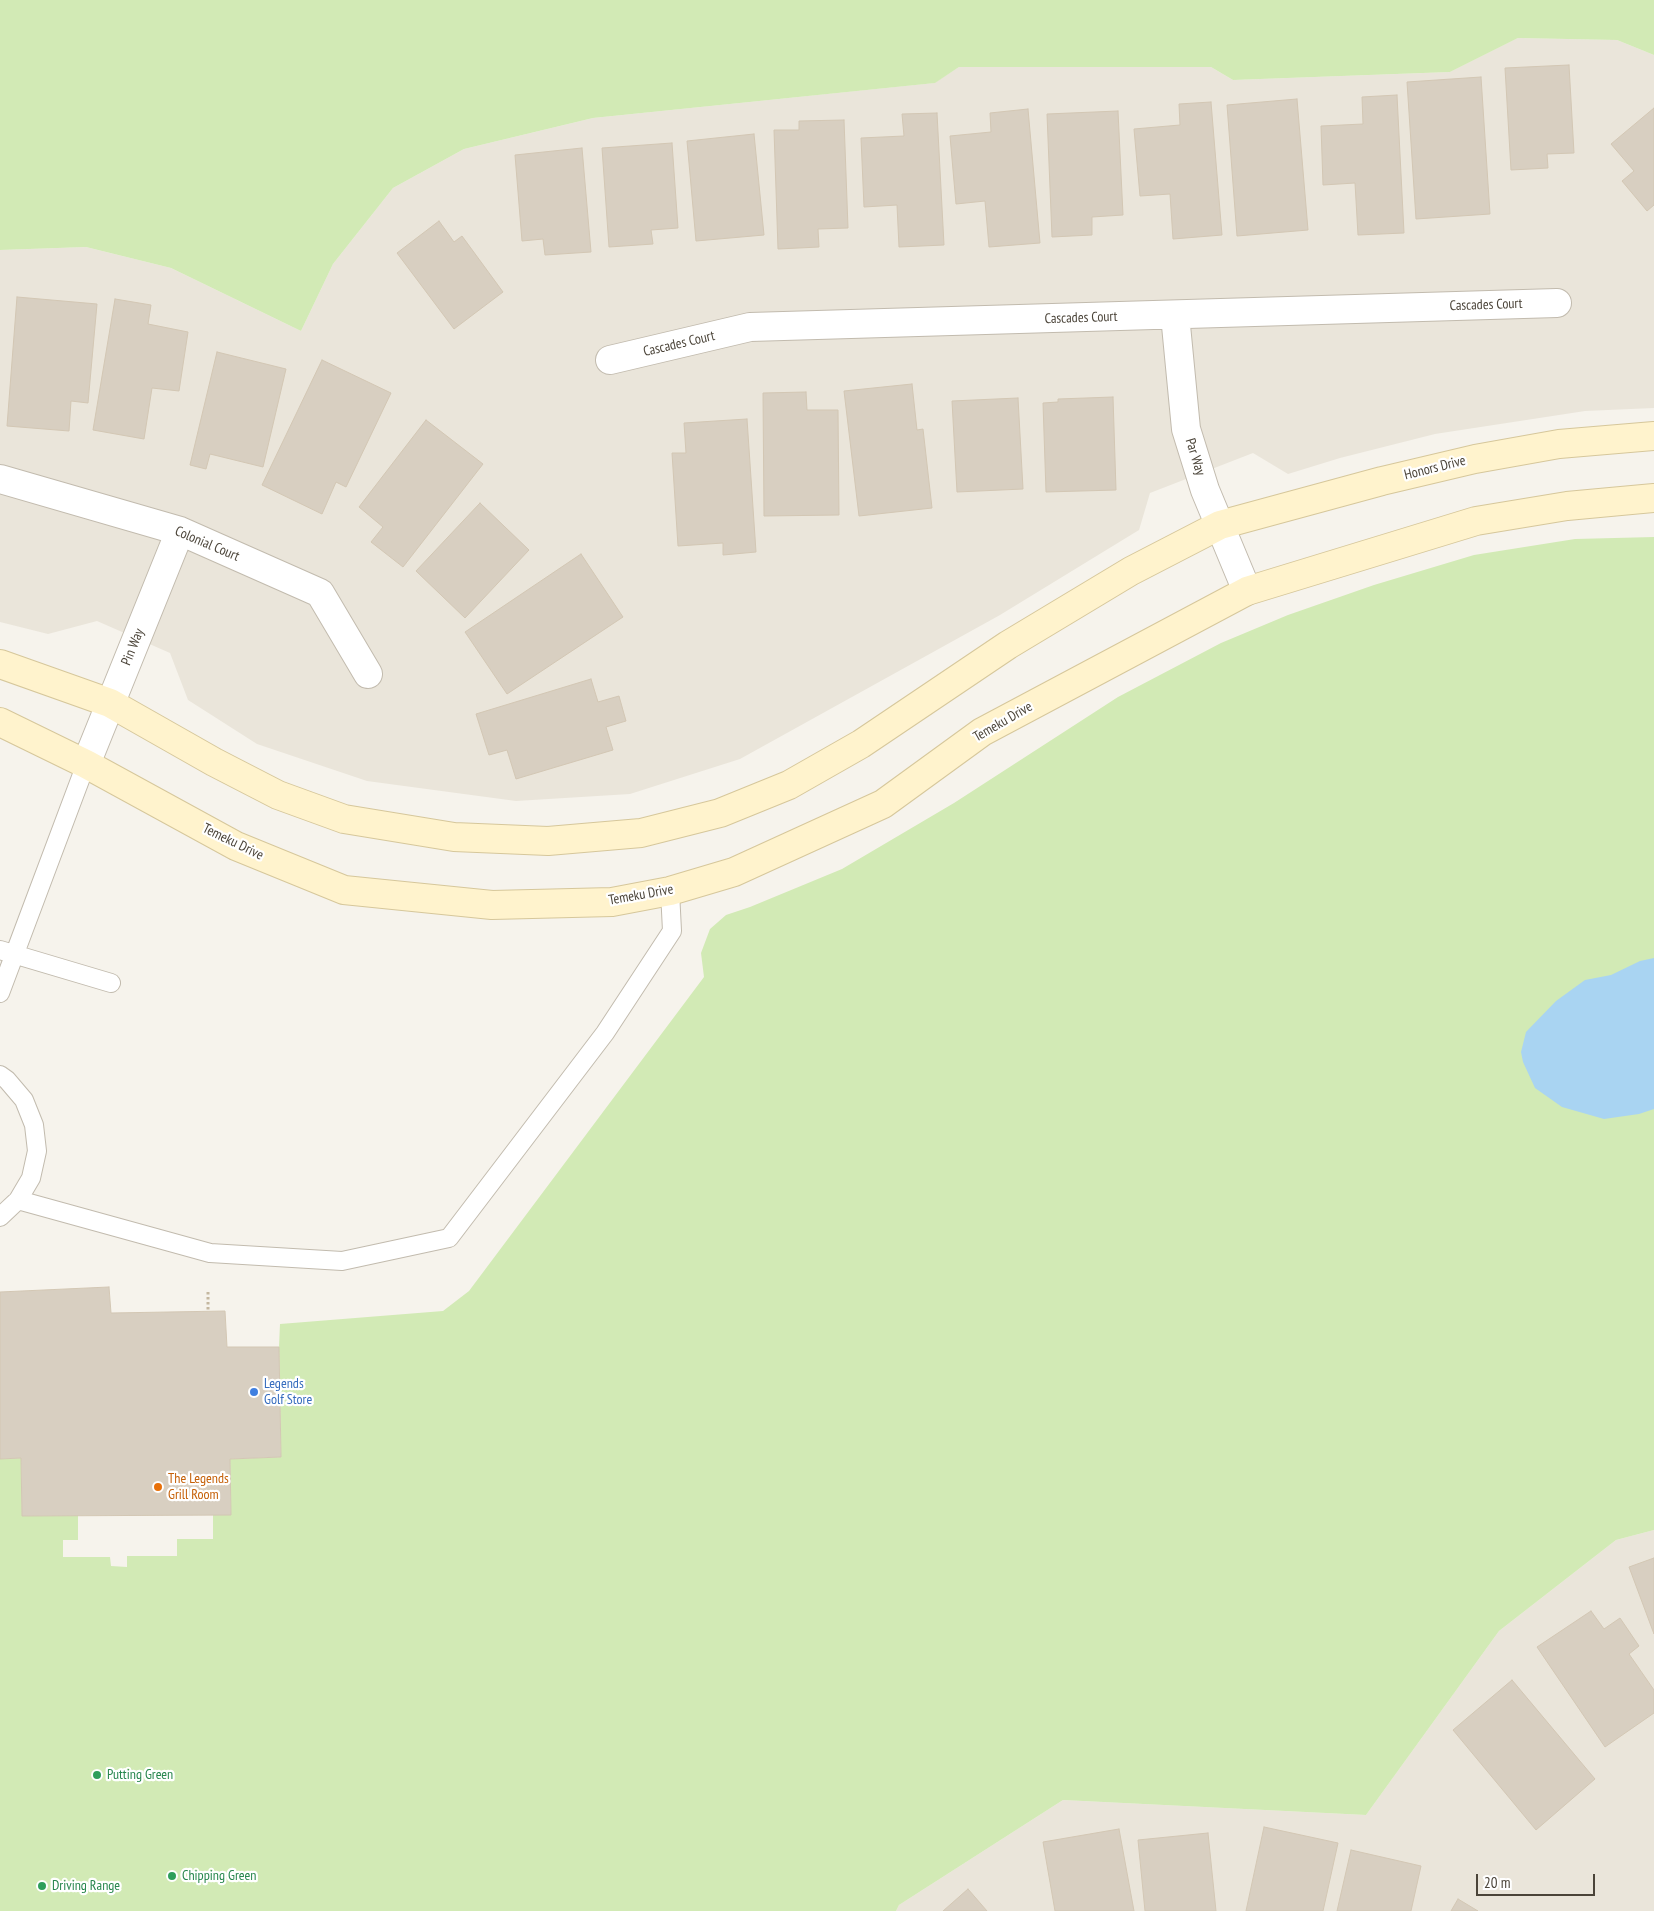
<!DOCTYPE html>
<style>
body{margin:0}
#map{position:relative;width:1654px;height:1911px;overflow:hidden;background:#f6f3ec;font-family:"PT Sans Narrow",sans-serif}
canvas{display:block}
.scale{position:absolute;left:1476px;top:1874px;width:119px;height:22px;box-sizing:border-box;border:2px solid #4b4439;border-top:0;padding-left:6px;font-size:15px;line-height:18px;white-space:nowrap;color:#4b4439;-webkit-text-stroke:4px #fff;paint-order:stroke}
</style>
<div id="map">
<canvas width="1654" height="1911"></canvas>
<div class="scale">20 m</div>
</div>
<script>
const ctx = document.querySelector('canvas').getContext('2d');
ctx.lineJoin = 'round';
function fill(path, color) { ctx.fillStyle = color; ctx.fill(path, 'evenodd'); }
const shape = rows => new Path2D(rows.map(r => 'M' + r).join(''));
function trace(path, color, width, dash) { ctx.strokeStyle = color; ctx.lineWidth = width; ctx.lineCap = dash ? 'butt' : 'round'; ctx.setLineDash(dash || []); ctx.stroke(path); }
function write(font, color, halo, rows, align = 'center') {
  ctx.font = font + ' "PT Sans Narrow",sans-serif'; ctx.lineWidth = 4.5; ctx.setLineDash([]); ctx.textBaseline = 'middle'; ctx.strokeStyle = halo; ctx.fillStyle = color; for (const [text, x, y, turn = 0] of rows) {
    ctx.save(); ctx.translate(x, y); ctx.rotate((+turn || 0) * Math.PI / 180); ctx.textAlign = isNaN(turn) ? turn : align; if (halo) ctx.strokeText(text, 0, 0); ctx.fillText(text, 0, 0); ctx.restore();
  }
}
fill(shape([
 [1518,38,1617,40,1654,55,1654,408,1585,411,1435,434,1340,458,1288,474,1253,453,1150,493,1139,530,1000,615,740,759,630,794,516,801,367,781,257,744,188,700,170,653,97,621,48,634,0,622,0,250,86,247,171,268,301,331,333,264,393,188,464,149,593,118,934,83,959,67,1211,67,1233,80,1450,72],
 [1654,1530,1654,1911,896,1911,899,1905,1063,1800,1366,1815,1499,1631,1616,1540]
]), '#eae5da');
fill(shape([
 [0,0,1654,0,1654,55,1617,40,1518,38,1450,72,1233,80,1211,67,959,67,935,83,593,118,464,149,393,188,333,264,301,331,171,268,86,247,0,250],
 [1654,537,1654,1530,1616,1540,1499,1631,1366,1815,1063,1800,899,1905,896,1911,0,1911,0,1459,21,1458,22,1516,78,1515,78,1540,63,1540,63,1557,110,1557,111,1566,127,1567,127,1556,177,1556,177,1539,213,1539,213,1515,231,1515,230,1459,281,1457,279,1347,280,1324,443,1311,469,1291,704,977,701,953,710,929,726,915,750,907,842,869,954,803,1118,697,1221,643,1288,615,1374,585,1474,555,1575,539]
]), '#d2eab5');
fill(shape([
 [1654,958,1654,1109,1639,1114,1604,1119,1562,1107,1535,1088,1523,1062,1521,1052,1526,1032,1556,1001,1585,980,1611,975,1640,961]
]), '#a9d4f2');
const building = shape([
 [1569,65,1574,153,1547,154,1548,168,1511,170,1505,68,1569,65],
 [1481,77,1490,214,1416,219,1407,82,1481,77],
 [1397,95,1404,233,1358,235,1355,183,1323,185,1321,126,1363,124,1362,97,1397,95],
 [1297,99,1308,230,1237,236,1227,105,1297,99],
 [1211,102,1222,235,1173,239,1170,194,1140,196,1134,129,1180,125,1179,104,1211,102],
 [1654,108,1654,205,1647,211,1622,181,1634,171,1611,144,1654,108],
 [1028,109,1040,243,989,247,985,201,956,204,950,136,991,132,990,113,1028,109],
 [1118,111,1123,215,1092,217,1092,235,1052,237,1047,114,1118,111],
 [937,113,944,245,899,247,897,205,864,207,861,138,904,136,902,114,937,113],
 [844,120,848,228,818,229,819,247,778,249,774,130,799,130,799,121,844,120],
 [754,134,764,235,696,241,687,141,754,134],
 [672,143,678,228,651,230,653,244,609,247,602,148,672,143],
 [582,148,591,252,545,255,543,239,522,241,515,155,582,148],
 [439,221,454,242,462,236,503,292,454,329,397,253,439,221],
 [17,297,97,304,88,403,71,401,69,431,7,426,17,297],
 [115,299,151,305,148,324,188,332,179,391,152,388,144,439,93,430,115,299],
 [217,352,286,369,263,467,210,454,206,469,190,465,217,352],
 [322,360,391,393,346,487,336,482,322,514,262,485,322,360],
 [912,384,917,430,923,429,932,508,859,516,844,391,912,384],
 [806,392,807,410,838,410,839,515,764,516,763,393,806,392],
 [1113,397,1116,490,1046,492,1043,403,1058,402,1058,399,1113,397],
 [1018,398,1023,489,957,492,952,401,1018,398],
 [747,419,756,552,723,555,723,543,678,546,672,453,686,453,684,423,747,419],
 [426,420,483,464,403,567,371,542,383,527,359,507,426,420],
 [480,503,529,550,465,618,416,571,480,503],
 [581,554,623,617,507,694,465,632,581,554],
 [591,679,598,702,619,696,626,721,606,727,613,750,516,779,507,750,489,755,476,714,591,679],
 [109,1287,111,1313,225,1311,227,1347,279,1347,281,1457,230,1459,231,1515,22,1516,21,1458,0,1459,0,1292,109,1287],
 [1654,1558,1654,1634,1629,1567,1654,1558],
 [1591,1611,1604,1629,1620,1618,1639,1646,1629,1654,1654,1690,1654,1713,1605,1747,1537,1647,1591,1611],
 [1512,1680,1595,1779,1536,1830,1453,1730,1512,1680],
 [1264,1827,1338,1843,1323,1911,1246,1911,1264,1827],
 [1119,1829,1134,1911,1055,1911,1043,1842,1119,1829],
 [1208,1833,1216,1911,1145,1911,1138,1840,1208,1833],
 [1351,1850,1421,1866,1411,1911,1337,1911,1351,1850],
 [968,1889,987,1911,943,1911,968,1889],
 [1458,1899,1478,1911,1451,1911,1458,1899]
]);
fill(building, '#d8cfc1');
trace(building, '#d3c7b4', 1);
const lane = shape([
 [0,950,111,983],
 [0,993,86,764],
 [0,1075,7,1080,24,1100,34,1125,37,1151,31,1178,18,1200,0,1217],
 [18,1200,210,1253,342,1261,449,1238,605,1033,672,931,670,891]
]);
const street = shape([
 [1175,315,1186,429,1205,490,1247,591],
 [610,360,750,327,1557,303],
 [0,479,180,531,320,593,368,674],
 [86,764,180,531]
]);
const secondary = shape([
 [0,664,110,703,214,762,278,795,344,819,454,837,548,841,641,833,720,813,789,785,861,744,1008,645,1131,571,1220,525,1382,481,1475,459,1559,444,1654,436],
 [0,722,86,764,236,846,344,890,492,905,612,902,670,891,734,872,883,804,982,732,1247,591,1476,521,1567,506,1654,498]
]);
trace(lane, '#c2bbae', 20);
trace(street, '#c2bbae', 30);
trace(secondary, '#d6c79b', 30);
trace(shape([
 [208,1292,208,1311]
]), '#c4b79f', 3, [2.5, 2.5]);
trace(lane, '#fff', 18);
trace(street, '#fff', 28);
trace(secondary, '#fff3cd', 28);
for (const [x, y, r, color] of [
 [254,1392,5,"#3f7fe0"],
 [158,1487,5,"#e8710a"],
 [97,1775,5,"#2e9e5b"],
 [172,1876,5,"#2e9e5b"],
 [42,1886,5,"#2e9e5b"]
]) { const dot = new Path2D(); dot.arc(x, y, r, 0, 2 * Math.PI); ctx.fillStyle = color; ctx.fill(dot); trace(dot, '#fff', 2); }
write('14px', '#4b4439', '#fff', [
 ["Cascades Court",1486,305,-2],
 ["Cascades Court",1081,318,-2],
 ["Cascades Court",679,344,-13],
 ["Par Way",1195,457,73],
 ["Honors Drive",1435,468,-14],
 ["Colonial Court",207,544,23],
 ["Pin Way",133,647,-68],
 ["Temeku Drive",1003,722,-30],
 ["Temeku Drive",233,842,26],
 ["Temeku Drive",641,895,-10]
]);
write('14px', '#366cbe', '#fff', [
 ["Legends",264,1384],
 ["Golf Store",264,1400]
], 'left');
write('14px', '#c56008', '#fff', [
 ["The Legends",168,1479],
 ["Grill Room",168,1495]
], 'left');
write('14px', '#27864d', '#fff', [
 ["Putting Green",107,1775],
 ["Chipping Green",182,1876],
 ["Driving Range",52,1886]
], 'left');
</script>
